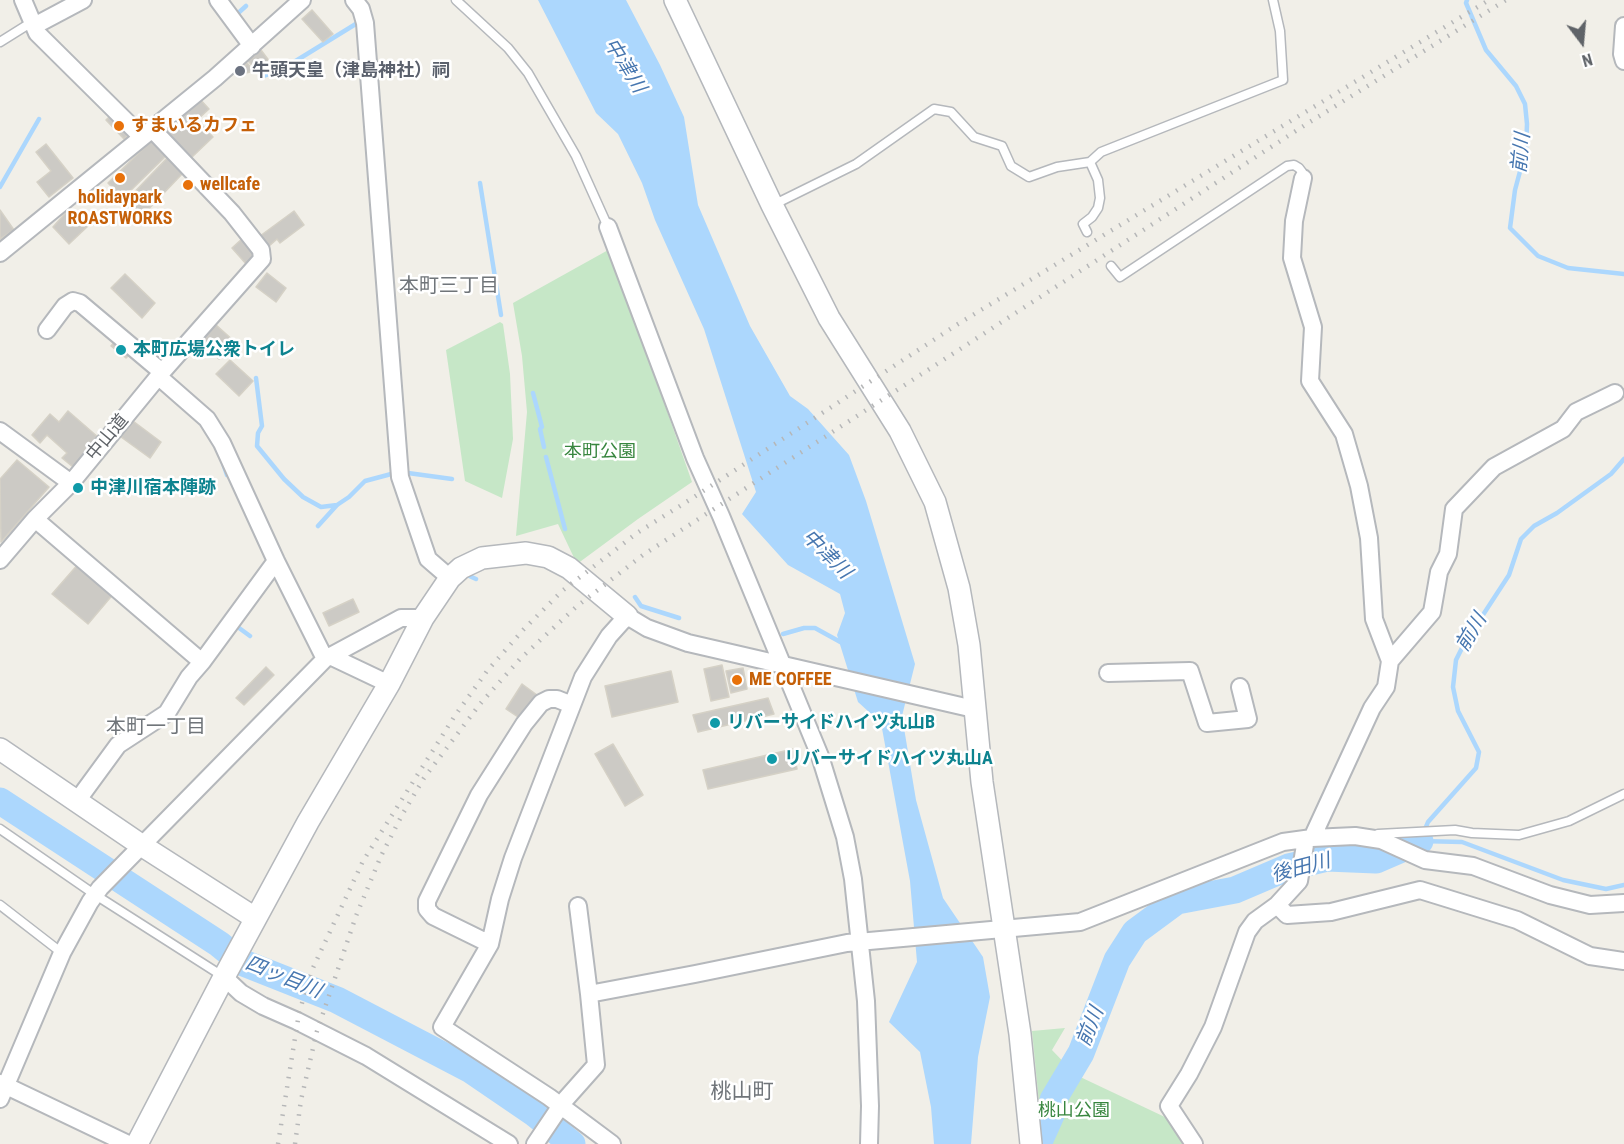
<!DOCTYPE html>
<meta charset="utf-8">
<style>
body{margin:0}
#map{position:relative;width:1624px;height:1144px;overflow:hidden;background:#f1efe8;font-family:"Roboto Condensed",sans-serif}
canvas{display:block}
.north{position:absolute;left:1552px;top:12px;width:60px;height:60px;-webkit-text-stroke:4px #fff;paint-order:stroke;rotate:164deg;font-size:16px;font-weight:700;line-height:24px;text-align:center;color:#5f6368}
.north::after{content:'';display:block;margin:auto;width:21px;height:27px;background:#5f6368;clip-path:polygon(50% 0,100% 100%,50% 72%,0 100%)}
</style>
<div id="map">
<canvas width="1624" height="1144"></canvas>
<div class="north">N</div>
</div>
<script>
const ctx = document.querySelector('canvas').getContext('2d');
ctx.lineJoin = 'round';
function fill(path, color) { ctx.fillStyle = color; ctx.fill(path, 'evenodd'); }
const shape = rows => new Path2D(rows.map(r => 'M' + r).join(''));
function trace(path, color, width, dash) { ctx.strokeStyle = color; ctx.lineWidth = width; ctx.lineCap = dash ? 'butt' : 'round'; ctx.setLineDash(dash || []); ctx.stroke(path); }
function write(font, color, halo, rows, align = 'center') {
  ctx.font = font + ' "Roboto Condensed","Noto Sans JP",sans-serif'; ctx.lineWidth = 5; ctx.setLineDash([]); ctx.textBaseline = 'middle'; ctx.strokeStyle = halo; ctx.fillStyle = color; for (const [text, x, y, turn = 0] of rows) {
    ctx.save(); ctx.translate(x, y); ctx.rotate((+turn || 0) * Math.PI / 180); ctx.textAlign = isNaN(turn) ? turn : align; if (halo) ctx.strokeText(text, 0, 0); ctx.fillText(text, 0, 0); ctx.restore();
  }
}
fill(shape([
 [610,249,692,482,638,519,577,564,558,524,516,536,527,412,522,356,513,303],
 [500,322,503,324,510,374,513,439,502,498,465,481,446,350],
 [1065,1028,1052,1050,1076,1075,1167,1118,1185,1144,1043,1144,1032,1031]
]), '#c6e7c7');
fill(shape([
 [538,0,626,0,660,65,684,117,698,205,750,326,790,396,808,409,849,455,866,501,915,664,902,716,916,800,943,898,983,957,990,997,978,1057,971,1144,934,1144,931,1107,920,1052,889,1022,917,962,910,881,881,723,858,702,837,635,845,613,840,594,788,565,742,514,756,492,704,329,655,220,642,183,618,134,596,113]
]), '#acd7fd');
trace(shape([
 [1467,0,1466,3,1486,50,1516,86,1525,104,1527,124,1526,149,1515,190,1510,228,1538,256,1568,268,1624,274],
 [236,15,246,6],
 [263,76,281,70,359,22],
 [480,183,501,315],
 [0,187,39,119],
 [256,378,262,426,258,433,257,446,284,479,303,497,321,507,337,505],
 [533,393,542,427,540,429,544,447],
 [546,457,565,529],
 [1624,459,1611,474,1557,513,1534,526,1521,539,1509,575,1464,644,1456,660,1453,687,1458,711,1479,752,1476,768,1428,822,1420,841,1462,842,1563,880,1606,889,1624,885],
 [223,463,227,475],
 [408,473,452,479],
 [318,526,337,505,349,497,365,481,395,473],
 [465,574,476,579],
 [635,597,641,606,679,618],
 [235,625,250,636],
 [783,634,804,628,815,628,844,644]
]), '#acd7fd', 4.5);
trace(shape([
 [0,801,219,944,241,962,337,1000,471,1070,534,1113,572,1144],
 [1038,1144,1051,1115,1053,1100,1081,1053,1117,960,1135,932,1177,901,1235,890,1289,867,1327,858,1376,860,1420,841]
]), '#acd7fd', 27);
const building = shape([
 [312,10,333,34,323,42,302,19,312,10],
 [261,50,270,62,258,72,248,61,261,50],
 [247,63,254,71,246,73,242,69,247,63],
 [198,97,209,109,197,120,213,137,190,159,163,130,198,97],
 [114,112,132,131,124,139,106,120,114,112],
 [152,140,167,155,123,198,108,183,152,140],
 [46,144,73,178,49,197,37,182,51,171,36,152,46,144],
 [168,157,184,172,140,218,124,203,168,157],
 [69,209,88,226,69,244,53,227,69,209],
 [0,210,14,230,0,239,0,210],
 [294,211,304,225,280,243,277,239,268,247,260,236,294,211],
 [244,237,257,257,247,265,232,248,244,237],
 [267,273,286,288,276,302,256,287,267,273],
 [125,274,155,303,142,318,111,288,125,274],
 [215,324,235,342,219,359,206,347,196,357,190,351,215,324],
 [115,341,131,353,126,358,111,346,115,341],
 [230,360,253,381,239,396,216,374,230,360],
 [68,411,99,438,73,467,62,458,67,453,47,435,40,443,32,435,50,414,59,422,68,411],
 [133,421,161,442,150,458,121,437,133,421],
 [17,460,49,487,1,542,0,479,17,460],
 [80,562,115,592,88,624,52,594,80,562],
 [353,599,359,612,329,626,323,613,353,599],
 [722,665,729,697,711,701,704,669,722,665],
 [266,667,274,675,244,705,236,698,266,667],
 [743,668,747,689,731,693,726,671,743,668],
 [671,671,678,702,612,717,605,686,671,671],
 [522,684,537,695,521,719,506,709,522,684],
 [768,698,774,714,698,732,693,715,768,698],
 [613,744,643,795,625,806,595,754,613,744],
 [793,749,797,769,708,789,703,770,793,749]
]);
fill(building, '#cccac5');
trace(building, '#d5d1c6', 1.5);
const service = shape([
 [456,0,508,48,528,73,576,156,608,227],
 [0,42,32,22],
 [1090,162,1101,152,1283,80,1280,31,1273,0],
 [773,205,856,164,934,109,951,112,974,137,1002,146,1011,166,1029,177,1057,167,1090,162,1098,180,1100,198,1098,208,1092,217,1083,224,1087,232],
 [1111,266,1120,277,1287,166,1294,165,1299,168,1302,172,1303,178],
 [0,829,94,894,224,977],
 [1378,834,1455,830,1472,833,1519,835,1569,821,1624,794],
 [0,905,62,953]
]);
const minor = shape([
 [23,0,37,33,142,137],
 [218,0,252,46],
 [354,0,361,9,365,23,400,477,428,559,450,578],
 [34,26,83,0],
 [1624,26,1622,54,1624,61],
 [1303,178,1294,221,1292,258,1313,327,1310,381,1344,434,1359,486,1369,538,1374,619,1390,661],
 [608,227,695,458,721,516,820,756,845,837,853,879,866,1001,870,1106,869,1144],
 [0,253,215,78,302,0],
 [47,330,65,306,73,301,80,303,162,372],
 [159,377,207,419,222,443,276,561,325,659],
 [0,431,71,483],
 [35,519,202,662],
 [0,560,35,519,71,483,162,372,262,259,261,250,232,213,152,129],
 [330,656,389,684],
 [1108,673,1190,671,1207,723,1248,719,1240,687],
 [77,801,118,745,167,713,189,677,202,662,276,561],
 [1312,838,1372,708,1386,687,1390,661,1432,612,1439,572,1448,554,1454,509,1494,467,1563,429,1576,412,1615,393],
 [1306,839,1299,881,1277,905,1287,915,1331,912,1420,890,1517,920,1590,956,1624,961],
 [578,906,589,994],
 [490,944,433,916,427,909,427,901,479,795,524,724,541,703,549,699,557,699,572,705],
 [224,977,241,993,263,1006,297,1021,366,1056,509,1144],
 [0,1083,128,1144],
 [0,1099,62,953,90,902,100,888,325,659,401,618,423,618],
 [535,1144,564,1101,596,1065,589,994,695,974,847,943,1080,922,1283,842,1312,838,1355,836,1381,840,1425,860,1473,866,1550,895,1590,905,1624,903],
 [612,1144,549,1097,442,1027,490,944,500,899,513,858,583,677,609,636,627,616,647,628,688,643,974,709],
 [1194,1144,1169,1106,1189,1074,1213,1027,1247,932,1255,921,1277,905]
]);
const tertiary = shape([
 [675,0,772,205,829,318,900,431,935,502,959,588,969,645,982,782,1020,1034,1031,1144],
 [0,749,141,845,255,918],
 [137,1144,224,977,308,822,389,684,423,618,450,578,461,568,482,558,526,553,548,557,569,568,627,616]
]);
trace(service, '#b5b8bc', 11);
trace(minor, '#b5b8bc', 20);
trace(tertiary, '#b5b8bc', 24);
trace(service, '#fff', 8);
trace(minor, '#fff', 16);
trace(tertiary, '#fff', 21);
trace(shape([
 [278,1144,299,1013,312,970,363,861,454,717,487,671,524,629,562,591,637,533,691,499,958,324,1489,0],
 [295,1144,301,1100,317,1031,356,916,381,856,402,815,424,778,480,704,520,659,576,607,643,555,1305,125,1506,0]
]), '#b6b7b8', 4.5, [1.5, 8]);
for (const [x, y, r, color] of [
 [240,71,6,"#6b7280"],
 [119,126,6,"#e8710a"],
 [120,178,6,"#e8710a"],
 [188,185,6,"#e8710a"],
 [121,350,6,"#0f9aa8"],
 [78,488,6,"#0f9aa8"],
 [737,680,6,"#e8710a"],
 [715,723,6,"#0f9aa8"],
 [772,759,6,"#0f9aa8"]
]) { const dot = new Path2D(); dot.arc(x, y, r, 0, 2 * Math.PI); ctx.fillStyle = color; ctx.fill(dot); trace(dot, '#fff', 2); }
write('bold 18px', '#5b616d', '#fff', [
 ["牛頭天皇（津島神社）祠",252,71]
], 'left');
write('bold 18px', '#c56008', '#fff', [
 ["すまいるカフェ",131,126],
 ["wellcafe",200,185],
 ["holidaypark",120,198,"center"],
 ["ROASTWORKS",120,219,"center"],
 ["ME COFFEE",749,680]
], 'left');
write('bold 18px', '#0d838f', '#fff', [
 ["本町広場公衆トイレ",133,350],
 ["中津川宿本陣跡",90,488],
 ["リバーサイドハイツ丸山B",727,723],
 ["リバーサイドハイツ丸山A",784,759]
], 'left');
write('18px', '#5f6368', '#fff', [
 ["中山道",108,438,-50]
]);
write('18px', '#38863f', '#fff', [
 ["本町公園",600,452],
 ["桃山公園",1074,1111]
]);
write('italic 20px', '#4777b0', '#fff', [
 ["中津川",624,66,58],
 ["前川",1522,153,-84],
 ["中津川",826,555,45],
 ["前川",1472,633,-59],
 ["後田川",1301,869,-15],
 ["四ッ目川",283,978,22],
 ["前川",1091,1027,-68]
]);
write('20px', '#70757a', '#fff', [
 ["本町三丁目",449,287],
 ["本町一丁目",156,728]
]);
write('21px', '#70757a', '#fff', [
 ["桃山町",742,1093]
]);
</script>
